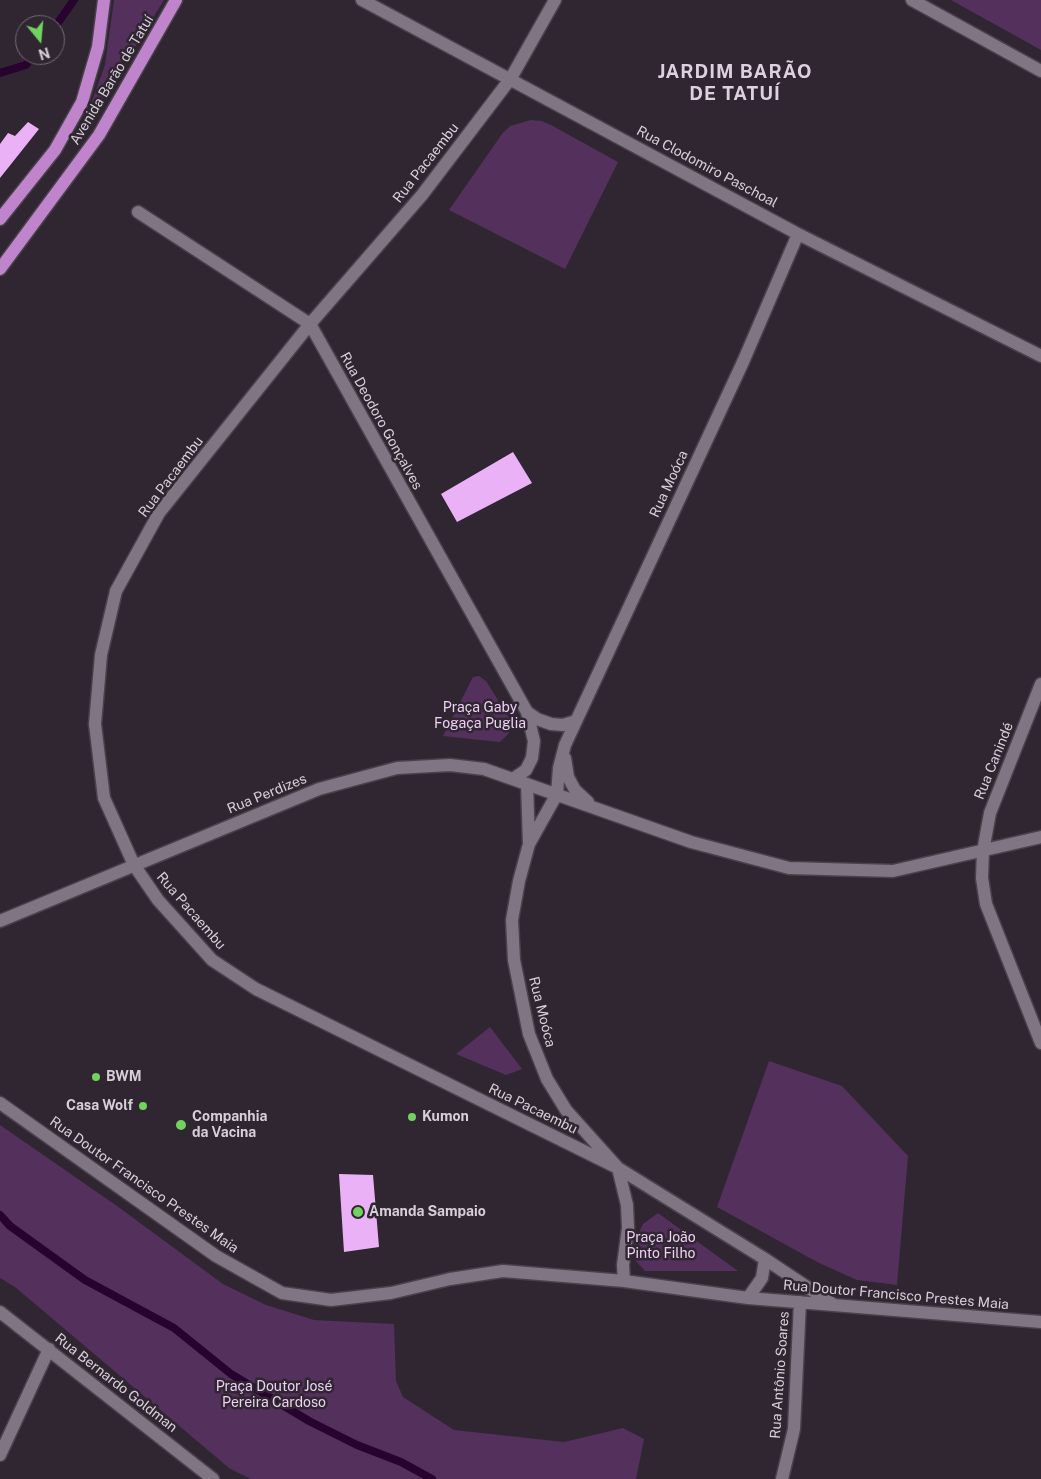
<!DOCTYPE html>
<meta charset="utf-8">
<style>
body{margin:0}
#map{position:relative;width:1041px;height:1479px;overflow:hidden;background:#302632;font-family:"Public Sans",sans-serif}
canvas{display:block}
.north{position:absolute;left:15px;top:15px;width:50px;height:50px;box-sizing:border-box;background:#302632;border:1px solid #726a74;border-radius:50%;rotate:163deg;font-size:14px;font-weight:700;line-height:20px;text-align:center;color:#d6cfd7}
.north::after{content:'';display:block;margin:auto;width:18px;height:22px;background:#71d25e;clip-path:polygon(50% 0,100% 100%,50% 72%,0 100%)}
</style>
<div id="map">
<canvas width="1041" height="1479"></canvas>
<div class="north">N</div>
</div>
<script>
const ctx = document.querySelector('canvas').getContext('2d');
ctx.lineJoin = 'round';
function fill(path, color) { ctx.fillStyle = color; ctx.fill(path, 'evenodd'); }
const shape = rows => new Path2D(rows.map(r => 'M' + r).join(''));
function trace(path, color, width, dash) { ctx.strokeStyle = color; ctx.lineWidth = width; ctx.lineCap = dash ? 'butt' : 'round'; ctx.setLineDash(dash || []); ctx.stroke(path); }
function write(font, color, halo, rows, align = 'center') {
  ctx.font = font + ' "Public Sans",sans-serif'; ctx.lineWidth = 5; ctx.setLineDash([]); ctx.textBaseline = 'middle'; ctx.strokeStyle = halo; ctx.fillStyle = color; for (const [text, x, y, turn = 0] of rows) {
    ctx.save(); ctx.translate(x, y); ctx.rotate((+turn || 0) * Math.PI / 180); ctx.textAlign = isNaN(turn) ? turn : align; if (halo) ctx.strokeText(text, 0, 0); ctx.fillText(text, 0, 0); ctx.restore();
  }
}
fill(shape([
 [114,0,164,0,79,137,105,65],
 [951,0,1041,0,1041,50],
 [531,120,541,121,551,125,618,162,565,269,449,210,502,134,510,126],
 [479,676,486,681,511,721,509,733,500,742,443,736,473,677],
 [490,1027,522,1069,506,1075,456,1054],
 [769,1061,842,1086,908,1156,897,1285,857,1280,819,1263,717,1207],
 [0,1125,117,1206,223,1284,266,1305,314,1320,394,1324,396,1381,403,1397,454,1430,564,1442,623,1428,644,1439,636,1479,251,1479,229,1468,15,1287,0,1278],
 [658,1213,738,1271,645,1271,634,1259,635,1241,643,1224]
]), '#54305c');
trace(shape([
 [55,27,74,0],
 [0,73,26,65,33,55],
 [0,1215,10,1226,85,1280,174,1328,231,1374,309,1421,357,1445,401,1462,432,1479]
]), '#290330', 8);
fill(shape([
 [28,122,39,129,0,178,0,144,8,133,15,136],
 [513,452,532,483,457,522,441,494],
 [339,1174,373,1175,379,1247,344,1252]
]), '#ebb1f7');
const minor = shape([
 [362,0,798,234,1041,356],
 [555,0,511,78,422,195,310,324,159,513,116,591,101,655,95,724,104,798,134,865,158,900,212,960,256,989,618,1168,765,1259,834,1305],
 [912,0,1041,71],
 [138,212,310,324,527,712,534,741,532,758,526,770,513,779],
 [1041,684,990,813,983,851,982,878,986,904,1041,1043],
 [527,712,537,719,551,724,563,725,576,721],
 [565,758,568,777,575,790,588,802],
 [527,784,529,844],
 [0,921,319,789,397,768,450,765,484,769,691,842,789,868,893,871,1041,837],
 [0,1103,216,1256,282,1293,331,1300,391,1293,450,1279,503,1271,624,1281,748,1298,1041,1322],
 [624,1281,623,1265,628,1228,627,1205,618,1168,566,1110,547,1079,529,1034,514,960,512,920,519,881,529,844,557,794,559,768,565,745,743,362,798,234],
 [748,1298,762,1278,765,1259],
 [0,1312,213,1479],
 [0,1455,49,1349],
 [782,1479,794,1429,800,1302]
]);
const major = shape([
 [0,219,55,150,82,102,98,47,104,0],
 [0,269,99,135,176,0]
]);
trace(minor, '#49414b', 15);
trace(major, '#49414b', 15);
trace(minor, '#807582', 12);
trace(major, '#bf84cc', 12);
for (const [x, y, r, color] of [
 [96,1077,5,"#71d25e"],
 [143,1106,5,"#71d25e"],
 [412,1117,5,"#71d25e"],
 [181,1125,6,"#71d25e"],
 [358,1212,6,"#71d25e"]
]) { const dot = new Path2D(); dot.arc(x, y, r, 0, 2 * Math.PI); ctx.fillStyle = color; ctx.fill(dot); trace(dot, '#302632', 2); }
write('14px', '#d6cfd7', '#302632', [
 ["Avenida Barão de Tatuí",112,80,-59],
 ["Rua Pacaembu",426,163,-52],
 ["Rua Clodomiro Paschoal",707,167,28],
 ["Rua Deodoro Gonçalves",381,421,61],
 ["Rua Pacaembu",171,477,-53],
 ["Rua Moóca",669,484,-65],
 ["Rua Canindé",994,761,-68],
 ["Rua Perdizes",267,794,-22],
 ["Rua Pacaembu",191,911,49],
 ["Rua Moóca",542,1012,76],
 ["Rua Pacaembu",533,1109,26],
 ["Rua Doutor Francisco Prestes Maia",144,1185,35],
 ["Rua Doutor Francisco Prestes Maia",896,1295,5],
 ["Rua Antônio Soares",780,1375,-86],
 ["Rua Bernardo Goldman",116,1383,38]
]);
write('14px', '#eed0f4', '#302632', [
 ["Praça Gaby",480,708],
 ["Fogaça Puglia",480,724],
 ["Praça João",661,1238],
 ["Pinto Filho",661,1254],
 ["Praça Doutor José",274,1387],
 ["Pereira Cardoso",274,1403]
]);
write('bold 14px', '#d6cfd7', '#302632', [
 ["BWM",106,1077],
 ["Casa Wolf",133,1106,"right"],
 ["Companhia",192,1117],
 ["da Vacina",192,1133],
 ["Kumon",422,1117],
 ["Amanda Sampaio",369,1212]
], 'left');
ctx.letterSpacing = '1px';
write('bold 19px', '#ddd0df', '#302632', [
 ["JARDIM BARÃO",735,72],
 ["DE TATUÍ",735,94]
]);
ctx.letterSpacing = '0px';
</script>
